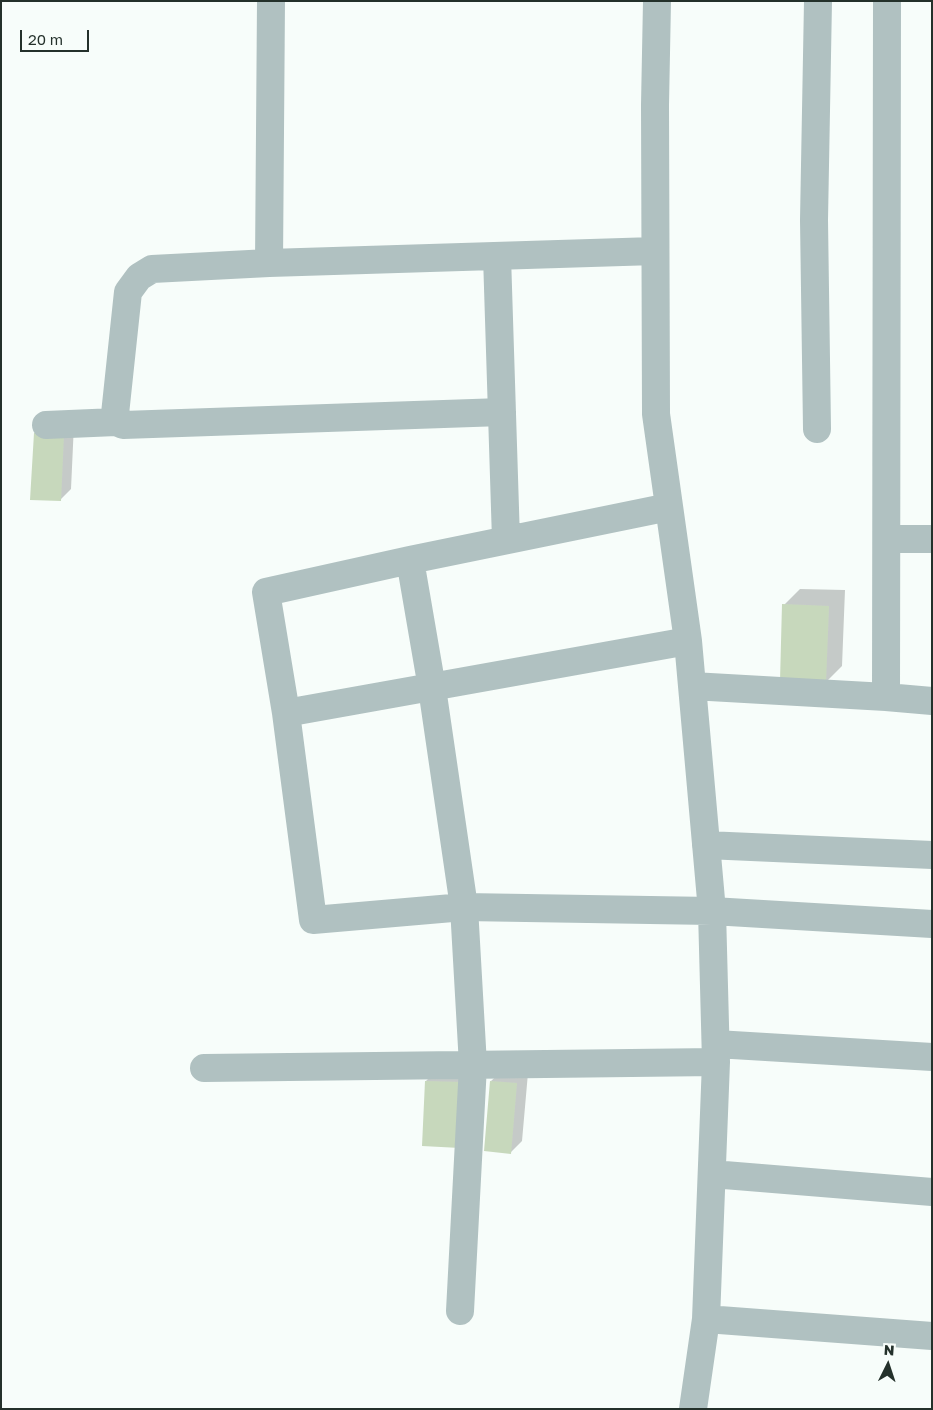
<!DOCTYPE html>
<style>
body{margin:0}
#map{position:relative;width:933px;height:1410px;overflow:hidden;background:#f7fdfa;font-family:"Golos Text",sans-serif}
canvas{display:block}
.frame{position:absolute;inset:0;border:2px solid #24312b;pointer-events:none}
.north{position:absolute;left:863px;top:1340px;width:50px;height:50px;-webkit-text-stroke:4px #f7fdfa;paint-order:stroke;rotate:4deg;font-size:14px;font-weight:700;line-height:20px;text-align:center;color:#24312b}
.north::after{content:'';display:block;margin:auto;width:18px;height:22px;background:#24312b;clip-path:polygon(50% 0,100% 100%,50% 72%,0 100%)}
.scale{position:absolute;left:20px;top:30px;width:69px;height:22px;box-sizing:border-box;border:2px solid #24312b;border-top:0;padding-left:6px;font-size:15px;line-height:18px;white-space:nowrap;color:#24312b;-webkit-text-stroke:4px #f7fdfa;paint-order:stroke}
</style>
<div id="map">
<canvas width="933" height="1410"></canvas>
<div class="frame"></div>
<div class="north">N</div>
<div class="scale">20 m</div>
</div>
<script>
const ctx = document.querySelector('canvas').getContext('2d');
ctx.lineJoin = 'round';
function fill(path, color) { ctx.fillStyle = color; ctx.fill(path, 'evenodd'); }
const shape = rows => new Path2D(rows.map(r => 'M' + r).join(''));
function trace(path, color, width, dash) { ctx.strokeStyle = color; ctx.lineWidth = width; ctx.lineCap = dash ? 'butt' : 'round'; ctx.setLineDash(dash || []); ctx.stroke(path); }
fill(shape([
 [46,422,74,424,71,489,60,500,35,433],
 [800,589,845,590,842,666,826,682,784,605],
 [442,1065,478,1066,476,1130,426,1081],
 [502,1071,528,1073,522,1141,511,1152,491,1081]
]), '#0003');
fill(shape([
 [34,433,64,434,61,501,30,500],
 [782,604,829,606,826,683,780,681],
 [425,1081,462,1082,460,1148,422,1146],
 [490,1081,517,1083,511,1154,484,1151]
]), '#c7d8bc');
trace(shape([
 [271,1,269,263,655,251],
 [657,1,655,105,656,414,688,641,712,911,716,1062,706,1319,693,1409],
 [497,256,506,540],
 [269,263,152,269,139,277,128,292,115,414,116,422,123,425,502,412],
 [46,425,116,422],
 [817,429,814,220,818,1],
 [669,507,410,560,266,592,286,713,313,920,464,907,712,911,932,924],
 [888,539,932,539],
 [410,560,432,688,464,907,473,1065,460,1311],
 [692,686,886,697,932,701],
 [886,697,887,1],
 [286,713,688,641],
 [706,845,932,855],
 [716,1044,932,1057],
 [204,1068,716,1062],
 [712,1174,932,1192],
 [706,1319,932,1336]
]), '#b0c1c1', 28);
</script>
